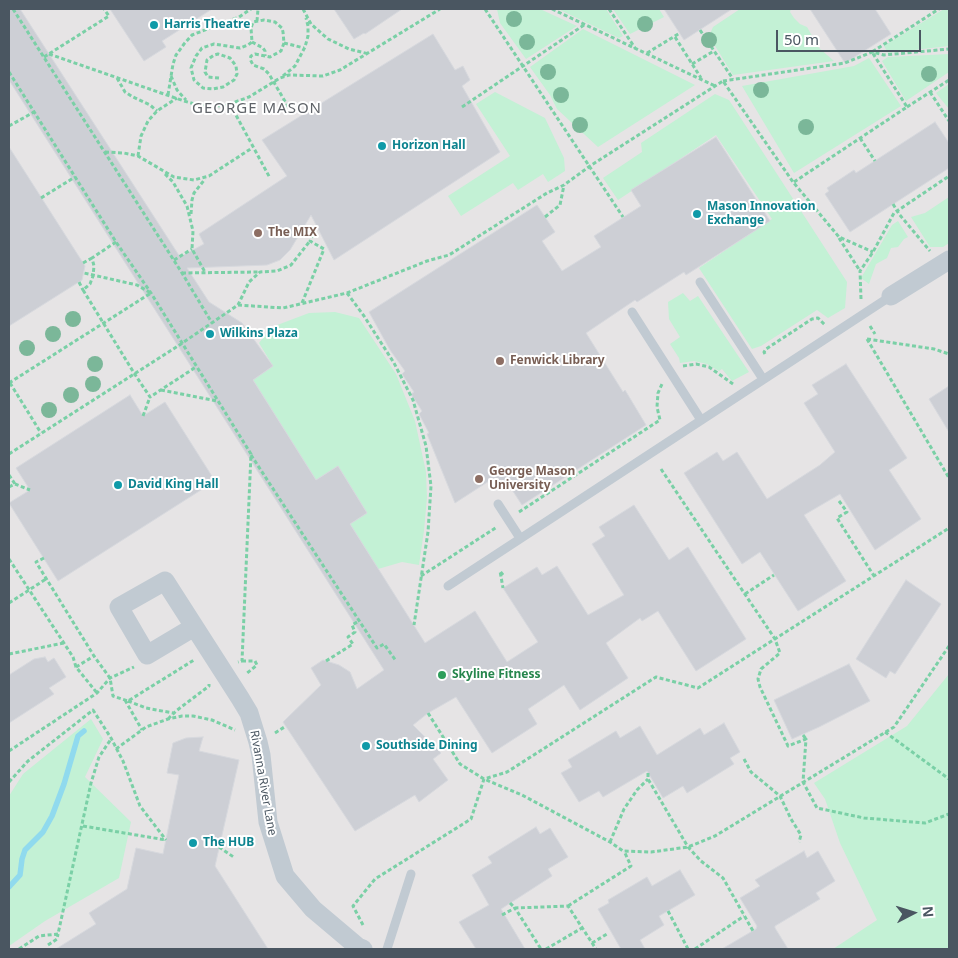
<!DOCTYPE html>
<style>
body{margin:0}
#map{position:relative;width:958px;height:958px;overflow:hidden;background:#f5f3f3;font-family:"Noto Sans",sans-serif}
canvas{display:block}
.frame{position:absolute;inset:0;border:10px solid #4a5661;pointer-events:none}
.north{position:absolute;left:888px;top:888px;width:50px;height:50px;-webkit-text-stroke:4px #fff;paint-order:stroke;rotate:85deg;font-size:14px;font-weight:700;line-height:20px;text-align:center;color:#4a5661}
.north::after{content:'';display:block;margin:auto;width:18px;height:22px;background:#4a5661;clip-path:polygon(50% 0,100% 100%,50% 72%,0 100%)}
.scale{position:absolute;left:776px;top:30px;width:145px;height:22px;box-sizing:border-box;border:2px solid #4a5661;border-top:0;padding-left:6px;font-size:15px;line-height:18px;white-space:nowrap;color:#4a5661;-webkit-text-stroke:4px #fff;paint-order:stroke}
</style>
<div id="map">
<canvas width="958" height="958"></canvas>
<div class="frame"></div>
<div class="north">N</div>
<div class="scale">50 m</div>
</div>
<script>
const ctx = document.querySelector('canvas').getContext('2d');
ctx.lineJoin = 'round';
function fill(path, color) { ctx.fillStyle = color; ctx.fill(path, 'evenodd'); }
const shape = rows => new Path2D(rows.map(r => 'M' + r).join(''));
function trace(path, color, width, dash) { ctx.strokeStyle = color; ctx.lineWidth = width; ctx.lineCap = dash ? 'butt' : 'round'; ctx.setLineDash(dash || []); ctx.stroke(path); }
function write(font, color, halo, rows, align = 'center') {
  ctx.font = font + ' "Noto Sans",sans-serif'; ctx.lineWidth = 4; ctx.setLineDash([]); ctx.textBaseline = 'middle'; ctx.strokeStyle = halo; ctx.fillStyle = color; for (const [text, x, y, turn = 0] of rows) {
    ctx.save(); ctx.translate(x, y); ctx.rotate((+turn || 0) * Math.PI / 180); ctx.textAlign = isNaN(turn) ? turn : align; if (halo) ctx.strokeText(text, 0, 0); ctx.fillText(text, 0, 0); ctx.restore();
  }
}
fill(shape([
 [9,9,949,9,949,949,9,949]
]), '#e6e4e5');
fill(shape([
 [497,9,540,9,577,26,526,59,500,23],
 [558,9,606,9,623,36,619,38],
 [613,9,659,9,664,17,630,34],
 [740,9,791,9,790,12,794,18,800,24,807,27,819,48,834,61,733,75,709,36,713,27],
 [944,9,949,9,949,46,888,53,884,46],
 [583,29,695,85,598,147,557,109,550,95,530,67],
 [949,54,949,72,906,101,882,61,888,57],
 [869,58,901,106,794,173,742,86,854,66],
 [949,84,949,109,936,93],
 [495,92,545,118,564,158,565,171,548,182,543,174,518,190,513,183,461,216,448,196,510,156,476,104],
 [715,94,729,100,847,282,845,308,828,318,817,310,761,346,752,349,699,268,772,219,716,135,618,200,603,178,642,152,641,143],
 [949,197,949,243,943,247,930,247,911,217,925,213],
 [898,221,908,237,904,239,898,247,891,248,887,258,876,264,869,284,861,278,892,225],
 [683,293,690,301,698,296,749,372,732,381,722,369,719,371,707,364,694,361,680,363,679,358,670,344,680,337,669,319,668,302],
 [335,312,359,318,396,374,415,421,426,472,427,497,424,531,419,565,402,562,378,569,350,524,367,513,338,466,316,480,253,380,273,366,259,343,272,327,309,313],
 [949,674,949,949,833,949,877,920,840,843,825,799,814,783,907,726],
 [91,719,103,739,85,777,131,822,119,878,45,921,9,946,9,796,23,774]
]), '#c3f1d5');
trace(shape([
 [9,887,20,875,22,859,25,850,43,832,52,816,64,784,78,736,84,731]
]), '#90daee', 5.5);
const building = shape([
 [9,9,20,9,180,257,204,244,199,234,287,176,262,140,433,34,455,70,463,66,470,80,462,86,500,152,334,260,311,215,290,250,280,260,267,265,187,268,209,302,242,323,273,366,253,380,316,480,338,466,367,513,350,524,425,643,475,611,507,662,538,642,503,588,537,567,542,575,557,566,588,615,624,595,592,544,605,536,599,527,634,505,669,560,688,547,746,639,696,671,658,611,642,621,640,618,606,643,628,678,580,710,564,685,528,709,537,724,492,753,456,697,428,713,413,725,441,753,433,759,448,780,419,802,415,795,355,831,283,722,321,685,311,668,323,660,339,665,350,672,357,689,384,670,9,80,9,9],
 [110,9,212,9,162,41,166,47,144,61,110,9],
 [334,9,402,9,365,34,364,33,354,39,334,9],
 [664,9,732,9,684,40,664,9],
 [810,9,875,9,891,34,845,63,810,9],
 [935,122,949,143,949,168,850,232,825,194,829,191,827,188,854,170,856,173,935,122],
 [716,137,770,221,686,275,684,272,637,302,635,300,586,333,623,392,625,390,646,425,522,505,507,482,495,490,489,481,455,503,427,434,429,433,419,414,422,411,411,394,414,392,402,374,405,371,390,350,369,312,537,205,555,232,542,241,562,271,601,247,594,236,641,206,631,190,716,137],
 [9,147,85,266,82,280,9,326,9,147],
 [846,364,907,458,889,470,921,519,875,550,840,494,804,515,846,581,798,611,760,552,742,564,684,473,717,452,723,461,737,452,767,499,820,465,835,452,804,403,818,394,812,385,846,364],
 [949,386,949,432,929,399,949,386],
 [130,395,143,416,165,402,215,481,58,581,9,503,30,490,16,468,130,395],
 [906,580,941,604,895,674,890,671,886,678,856,659,906,580],
 [45,657,48,662,54,658,66,677,49,688,54,694,9,723,9,675,34,659,45,657],
 [849,664,870,701,819,727,792,739,774,700,849,664],
 [724,723,740,752,730,758,734,764,687,793,683,786,663,798,647,771,603,797,599,791,579,802,561,773,572,767,568,760,616,731,620,738,640,726,657,755,700,728,704,735,724,723],
 [203,737,199,751,239,760,215,866,268,949,56,949,96,924,89,913,127,889,136,848,163,854,179,775,167,773,173,743,186,738,203,737],
 [536,827,540,834,550,828,568,857,548,869,552,876,501,909,525,949,476,949,459,922,489,905,472,875,492,863,488,857,536,827],
 [804,851,807,858,818,851,835,881,816,893,820,899,775,926,775,928,788,949,722,949,756,929,757,926,740,898,760,886,755,880,804,851],
 [680,870,695,895,659,916,664,925,640,940,645,949,621,949,598,909,609,903,608,900,647,877,652,886,680,870]
]);
fill(building, '#cdcfd5');
trace(building, '#d7d9de', 1);
trace(shape([
 [13,9,182,273,212,323],
 [303,9,311,24,328,39,349,49,369,54],
 [485,9,623,217],
 [552,9,715,86],
 [609,9,635,48],
 [257,21,258,9],
 [700,30,733,79],
 [675,37,701,78],
 [252,42,263,48,265,51,265,56],
 [284,43,304,48],
 [647,53,680,33],
 [49,54,184,101,198,105,224,106,249,97,280,78,289,75,323,76,340,70,440,9],
 [44,57,109,16,104,9],
 [692,64,714,51],
 [9,72,116,242,151,293,251,454,242,661,238,662],
 [171,76,177,90,186,100],
 [283,76,295,66,305,47,308,36,308,26,306,18],
 [117,78,125,92,133,97,150,105,157,111],
 [219,78,208,77,205,72,207,60,214,55,218,54,230,58,236,66,237,74,234,80,223,87,213,89,203,88,194,80,191,68,196,56,202,48,214,44,240,48,248,45,252,42,251,28,253,22,264,20,275,22,282,28,283,32,284,43,281,51,270,57,255,54,251,56,250,59,253,65,264,69,269,74,293,115],
 [723,81,845,63,872,52,884,55,949,49],
 [930,92,949,121],
 [168,95,173,64,176,55,184,44,192,35,239,17,251,9],
 [230,104,270,178],
 [462,107,584,25],
 [907,107,949,80],
 [9,126,34,112],
 [860,138,875,161],
 [105,152,124,153,138,156,174,177,194,180,209,176,252,148],
 [138,156,141,136,148,121,157,111,177,98],
 [165,174,173,182,187,206,193,231,192,249,205,272],
 [794,182,907,107,872,52,939,9],
 [41,198,75,177],
 [893,204,899,214,930,251],
 [191,214,192,200,194,193,205,179],
 [545,217,560,205,564,185],
 [839,238,860,271],
 [116,242,92,258,94,266,93,276,90,284,83,290,134,373,150,397,196,367],
 [174,260,192,249],
 [83,263,92,258],
 [182,273,260,272],
 [79,282,83,290],
 [347,293,364,316,394,363,413,400,426,446,431,486,428,532,414,625],
 [861,299,860,271,873,252,894,213,949,176],
 [302,303,324,249,310,241,316,227],
 [238,305,283,308,347,293,427,261,449,255,547,193,564,185,590,166,723,81,793,182,839,237,873,252],
 [870,326,875,334],
 [867,339,949,478],
 [867,339,934,349,949,354],
 [765,354,764,352,766,349,812,319,818,318,825,325],
 [683,366,696,364,709,367,733,384],
 [9,383,151,293,137,285,84,273],
 [10,383,41,433],
 [161,390,217,401],
 [143,416,150,397],
 [9,454,178,346,238,305,249,282,260,272,277,271,291,265,310,241],
 [251,455,375,645,377,648,384,644,396,661],
 [661,469,775,639,780,653,761,669,758,679,760,687,788,746,806,739,803,782,817,808,864,818,925,823,949,814],
 [9,475,15,484],
 [9,487,15,484,30,490],
 [839,501,847,512,837,518,874,576],
 [519,512,660,420,657,407,658,393,662,384],
 [44,558,36,562,94,656,110,678,113,696,128,701,194,660],
 [9,559,73,657,76,667,97,693],
 [503,575,500,571,503,588],
 [421,576,497,527],
 [745,594,774,575],
 [9,603,46,579],
 [9,654,64,643],
 [242,661,255,661,257,665,246,674],
 [326,661,353,644,348,637,355,632,352,625,359,621],
 [76,667,94,656],
 [125,700,142,730],
 [128,701,146,708,173,713],
 [428,713,460,764,484,779,522,795,610,842,623,851,651,852,688,847,715,836,894,727,949,646],
 [168,719,176,711,209,686,209,684],
 [885,732,949,779],
 [275,733,286,726],
 [803,735,806,739],
 [116,749,146,727,168,719,182,716,193,716,212,720,235,730],
 [9,751,97,693,110,678,134,667],
 [744,759,751,772,780,796,791,819,801,835,799,842],
 [648,773,648,779,688,847,701,861,723,878,753,931],
 [9,782,28,761,93,710,111,738,123,761,140,806,166,840],
 [83,826,166,840],
 [610,842,624,809,637,790,648,779],
 [219,847,235,858],
 [510,903,515,908,568,906,596,949],
 [568,906,631,866,624,851],
 [668,911,688,949],
 [502,915,515,908,541,949],
 [363,925,353,906,375,879,471,819,484,779,507,772,656,677,698,688,949,528],
 [592,943,607,934],
 [48,945,57,939,58,934],
 [19,949,39,936,58,934,91,783,99,757,111,739],
 [546,949,582,928],
 [695,949,744,916]
]), '#7ad0a6', 3, [4, 2.5]);
trace(shape([
 [700,282,763,379],
 [632,312,701,420],
 [498,504,520,538],
 [448,586,891,296],
 [387,949,411,874]
]), '#c1cad2', 9);
trace(shape([
 [891,296,949,260],
 [194,627,147,655,119,607,165,581,240,698,249,713,258,742,261,755,268,822,285,876,313,909,358,947,363,949]
]), '#c1cad2', 19);
ctx.fillStyle = '#7bb799';
for (const [x, y] of [
 [514,19],
 [645,24],
 [709,40],
 [527,42],
 [548,72],
 [929,74],
 [761,90],
 [561,95],
 [580,125],
 [806,127],
 [73,319],
 [53,334],
 [27,348],
 [95,364],
 [93,384],
 [71,395],
 [49,410]
]) { ctx.beginPath(); ctx.arc(x, y, 8, 0, 2 * Math.PI); ctx.fill(); }
for (const [x, y, r, color] of [
 [154,25,5,"#0f9aa8"],
 [382,146,5,"#0f9aa8"],
 [697,214,5,"#0f9aa8"],
 [258,233,5,"#8d6e63"],
 [210,334,5,"#0f9aa8"],
 [500,361,5,"#8d6e63"],
 [479,479,5,"#8d6e63"],
 [118,485,5,"#0f9aa8"],
 [442,675,5,"#2e9e5b"],
 [366,746,5,"#0f9aa8"],
 [193,843,5,"#0f9aa8"]
]) { const dot = new Path2D(); dot.arc(x, y, r, 0, 2 * Math.PI); ctx.fillStyle = color; ctx.fill(dot); trace(dot, '#fff', 2); }
write('bold 12px', '#0d838f', '#fff', [
 ["Harris Theatre",164,25],
 ["Horizon Hall",392,146],
 ["Mason Innovation",707,207],
 ["Exchange",707,221],
 ["Wilkins Plaza",220,334],
 ["David King Hall",128,485],
 ["Southside Dining",376,746],
 ["The HUB",203,843]
], 'left');
write('bold 12px', '#785e54', '#fff', [
 ["The MIX",268,233],
 ["Fenwick Library",510,361],
 ["George Mason",489,472],
 ["University",489,486]
], 'left');
write('bold 12px', '#27864d', '#fff', [
 ["Skyline Fitness",452,675]
], 'left');
write('12px', '#4a5661', '#fff', [
 ["Rivanna River Lane",263,783,80]
]);
ctx.letterSpacing = '1px';
write('15px', '#5f6368', '#fff', [
 ["GEORGE MASON",257,109]
]);
ctx.letterSpacing = '0px';
</script>
